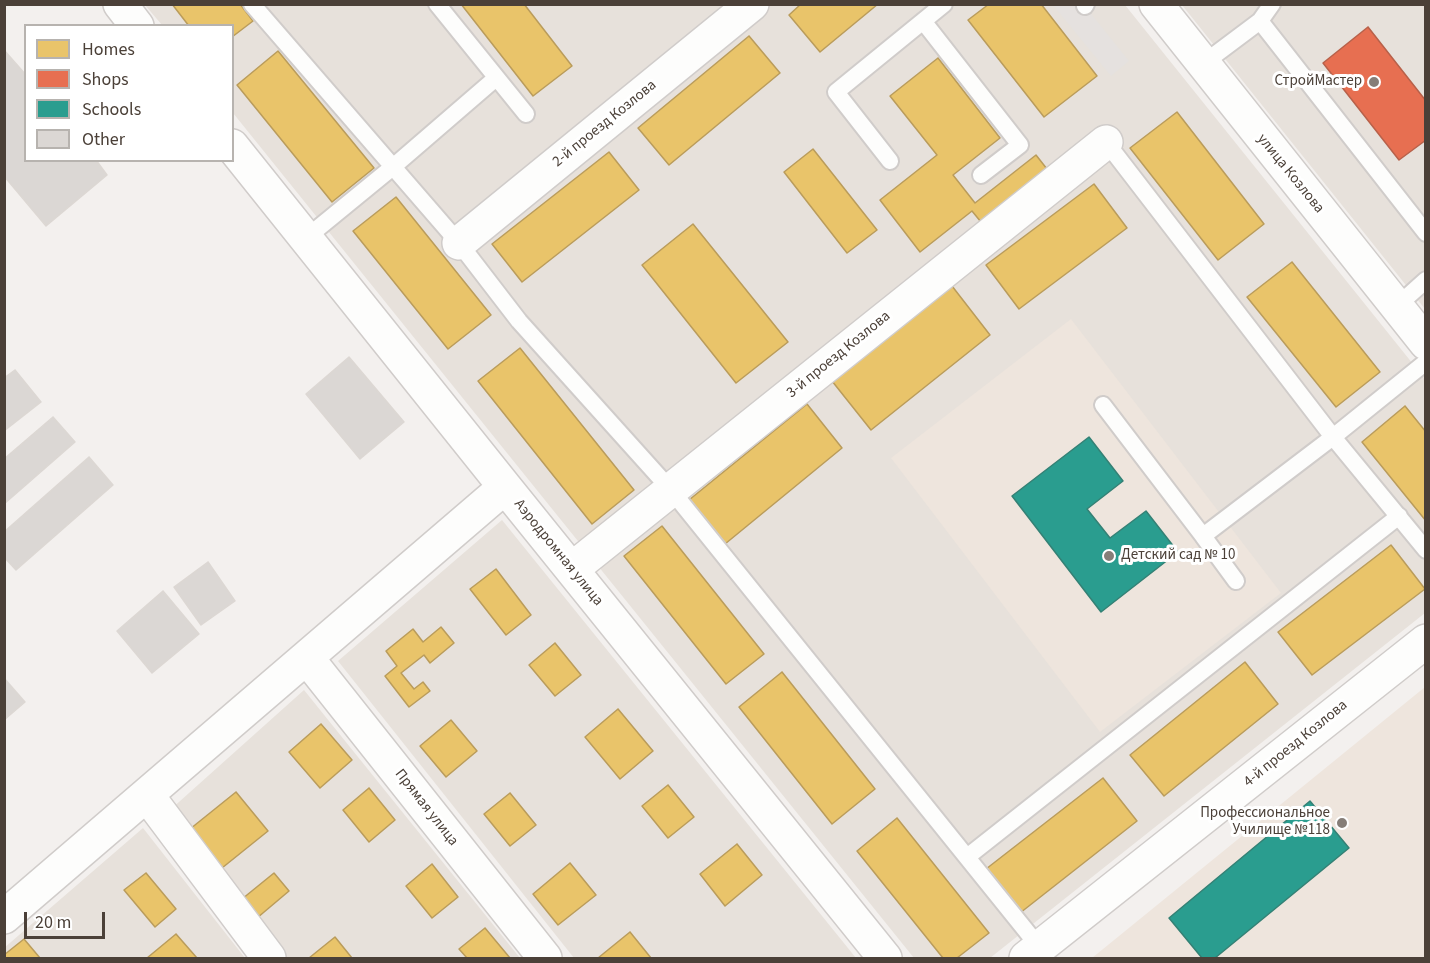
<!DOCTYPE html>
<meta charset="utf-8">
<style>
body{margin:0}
#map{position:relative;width:1430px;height:963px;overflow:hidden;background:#f3f0ee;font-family:"Source Sans 3",sans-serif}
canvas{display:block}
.frame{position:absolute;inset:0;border:6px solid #4b4038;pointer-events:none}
.legend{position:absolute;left:24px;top:24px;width:210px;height:138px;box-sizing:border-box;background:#fff;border:2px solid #b7b3af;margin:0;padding:8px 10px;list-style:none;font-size:18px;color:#4b4038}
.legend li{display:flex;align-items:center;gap:12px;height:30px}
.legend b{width:30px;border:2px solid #b7b3af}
.scale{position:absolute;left:24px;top:912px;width:81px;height:27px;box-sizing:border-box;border:3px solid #4b4038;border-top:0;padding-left:8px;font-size:18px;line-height:21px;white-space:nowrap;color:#4b4038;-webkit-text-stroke:4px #fff;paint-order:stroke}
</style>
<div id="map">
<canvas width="1430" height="963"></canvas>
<div class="frame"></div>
<ul class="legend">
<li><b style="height:16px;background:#e9c46a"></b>Homes</li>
<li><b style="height:16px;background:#e76f51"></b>Shops</li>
<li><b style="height:16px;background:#2a9d8f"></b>Schools</li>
<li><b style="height:16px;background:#dbd7d4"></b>Other</li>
</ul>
<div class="scale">20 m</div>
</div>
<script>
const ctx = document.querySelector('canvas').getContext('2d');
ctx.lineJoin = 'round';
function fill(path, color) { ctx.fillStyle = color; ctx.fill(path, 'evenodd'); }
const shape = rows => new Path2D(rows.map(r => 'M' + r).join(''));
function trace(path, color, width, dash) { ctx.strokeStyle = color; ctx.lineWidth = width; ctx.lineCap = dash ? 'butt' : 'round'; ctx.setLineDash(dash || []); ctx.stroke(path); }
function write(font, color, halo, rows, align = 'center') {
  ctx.font = font + ' "Source Sans 3",sans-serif'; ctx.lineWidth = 6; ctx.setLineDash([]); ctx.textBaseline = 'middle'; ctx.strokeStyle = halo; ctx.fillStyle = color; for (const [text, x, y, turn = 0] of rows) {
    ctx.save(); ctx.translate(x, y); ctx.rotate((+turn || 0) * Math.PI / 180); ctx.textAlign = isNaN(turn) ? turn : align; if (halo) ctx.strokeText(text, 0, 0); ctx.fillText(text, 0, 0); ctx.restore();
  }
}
fill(shape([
 [145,5,1125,5,1425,379,1425,613,990,958,914,958,233,113,232,26,162,25],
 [1182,5,1425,5,1425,309],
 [502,520,856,958,574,958,338,661],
 [304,690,520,958,284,958,170,810],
 [143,828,245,958,5,958,4,948]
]), '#e7e1db');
fill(shape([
 [1071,319,1281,593,1100,732,891,458],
 [1425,687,1425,958,1092,958]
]), '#eee5dd');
fill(shape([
 [1053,5,1084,5,1129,61,1111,76]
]), '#e5e1df');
const homes = shape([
 [172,4,240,4,253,21,232,37,232,26,189,26,172,4],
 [461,4,524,4,572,66,533,96,461,4],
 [801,4,878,4,820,52,789,15,801,4],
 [989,4,1041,4,1097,76,1044,117,968,20,989,4],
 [749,36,780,73,669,165,638,128,749,36],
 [278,51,374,168,332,202,237,85,278,51],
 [938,58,1000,138,953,175,975,203,1036,155,1047,169,981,222,972,211,920,252,880,200,937,155,890,96,938,58],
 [1177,112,1264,224,1218,260,1130,148,1177,112],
 [813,149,877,230,847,253,784,172,813,149],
 [609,152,639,190,522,282,492,244,609,152],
 [1094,184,1127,228,1019,309,986,265,1094,184],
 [396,197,491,315,448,349,353,231,396,197],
 [693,224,788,342,736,383,642,265,693,224],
 [1292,262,1380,372,1336,407,1247,297,1292,262],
 [952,286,990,335,871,430,832,381,952,286],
 [520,348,634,490,592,524,478,381,520,348],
 [807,404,842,448,725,544,689,500,807,404],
 [1405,406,1426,432,1426,521,1362,442,1405,406],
 [662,526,764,654,726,684,624,556,662,526],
 [1391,545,1425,589,1312,675,1278,632,1391,545],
 [496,569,531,615,506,635,470,589,496,569],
 [441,627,454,643,430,663,424,655,401,673,414,689,423,682,430,691,409,707,385,676,397,666,386,651,413,629,423,642,441,627],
 [555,643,581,675,555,696,529,665,555,643],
 [1245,662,1278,704,1164,796,1130,755,1245,662],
 [782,672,875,789,832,824,739,707,782,672],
 [618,709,653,751,620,779,585,737,618,709],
 [451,720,477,751,446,777,420,746,451,720],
 [321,724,352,760,320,788,289,752,321,724],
 [1103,778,1137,821,1020,913,986,869,1103,778],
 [668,785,694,817,668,838,642,806,668,785],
 [369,788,395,820,369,842,343,810,369,788],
 [236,792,268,831,222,868,190,829,236,792],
 [510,793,536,825,510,846,484,814,510,793],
 [897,818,989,933,957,958,943,958,857,851,897,818],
 [737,844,762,875,725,906,700,874,737,844],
 [570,863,596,895,558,925,533,894,570,863],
 [432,864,458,897,432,918,406,886,432,864],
 [146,873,176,909,155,927,124,890,146,873],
 [274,873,289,891,257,918,242,899,274,873],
 [485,928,510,958,467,958,459,949,485,928],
 [630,932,651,958,598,958,630,932],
 [176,934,197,958,147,958,176,934],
 [335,937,352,958,309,958,335,937],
 [24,939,40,958,4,958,4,955,24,939]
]);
fill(homes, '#e9c46a');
trace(homes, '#ba9c5b', 1.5);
const shops = shape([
 [1368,27,1426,101,1426,140,1399,160,1323,63,1368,27]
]);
fill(shops, '#e76f51');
trace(shops, '#b8614a', 1.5);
const schools = shape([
 [1089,437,1123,481,1087,509,1110,538,1146,511,1178,552,1101,612,1012,496,1089,437],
 [1310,801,1349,848,1215,958,1202,958,1169,918,1310,801]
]);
fill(schools, '#2a9d8f');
trace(schools, '#348175', 1.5);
const building = shape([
 [4,50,26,75,26,160,96,160,107,175,46,226,4,176,4,50],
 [349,357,404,422,360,459,306,394,349,357],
 [15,370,41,402,4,431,4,378,15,370],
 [53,417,75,442,4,504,4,459,53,417],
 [89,457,113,485,16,570,4,557,4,532,89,457],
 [208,562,235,601,201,625,174,587,208,562],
 [163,591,199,634,152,673,117,631,163,591],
 [4,678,25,702,4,720,4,678]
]);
fill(building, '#dbd7d4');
trace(building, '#dcd7d3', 1.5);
const lane = shape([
 [252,4,459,243,519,321,671,490,1040,948],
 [437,4,526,114],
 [1085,6,1086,4],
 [923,21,1020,145,981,175],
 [1260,21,1426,233],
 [1204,63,1260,21,1272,4],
 [1106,142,1333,437,1426,550],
 [890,161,836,92,944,4],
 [306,238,394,166,496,78],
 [1397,306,1426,280],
 [1103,405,1203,536,1333,437,1426,362],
 [1203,536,1236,581],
 [967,857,1399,516]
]);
const street = shape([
 [120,4,137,26],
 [1156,4,1426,343],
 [232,146,505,487,885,958],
 [459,243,752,4],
 [572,569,1106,142],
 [307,658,545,958],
 [147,795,269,958],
 [4,917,505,487],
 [1026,958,1426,641]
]);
trace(lane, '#d0ccca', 20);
trace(street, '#d0ccca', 36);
trace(lane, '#fdfdfc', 16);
trace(street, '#fdfdfc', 33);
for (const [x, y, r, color] of [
 [1374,82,6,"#867e78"],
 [1109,556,6,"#867e78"],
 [1342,823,6,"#867e78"]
]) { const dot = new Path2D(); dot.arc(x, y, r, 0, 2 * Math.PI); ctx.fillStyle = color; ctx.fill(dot); trace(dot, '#fff', 2); }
write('15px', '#4b4038', '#fff', [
 ["СтройМастер",1362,82],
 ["Детский сад № 10",1121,556,"left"],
 ["Профессиональное",1330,814],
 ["Училище №118",1330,831]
], 'right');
write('15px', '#4b4038', '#fff', [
 ["2-й проезд Козлова",605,124,-39],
 ["улица Козлова",1290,174,51],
 ["3-й проезд Козлова",839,355,-39],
 ["Аэродромная улица",558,553,51],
 ["4-й проезд Козлова",1296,744,-39],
 ["Прямая улица",426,808,52]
]);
</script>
